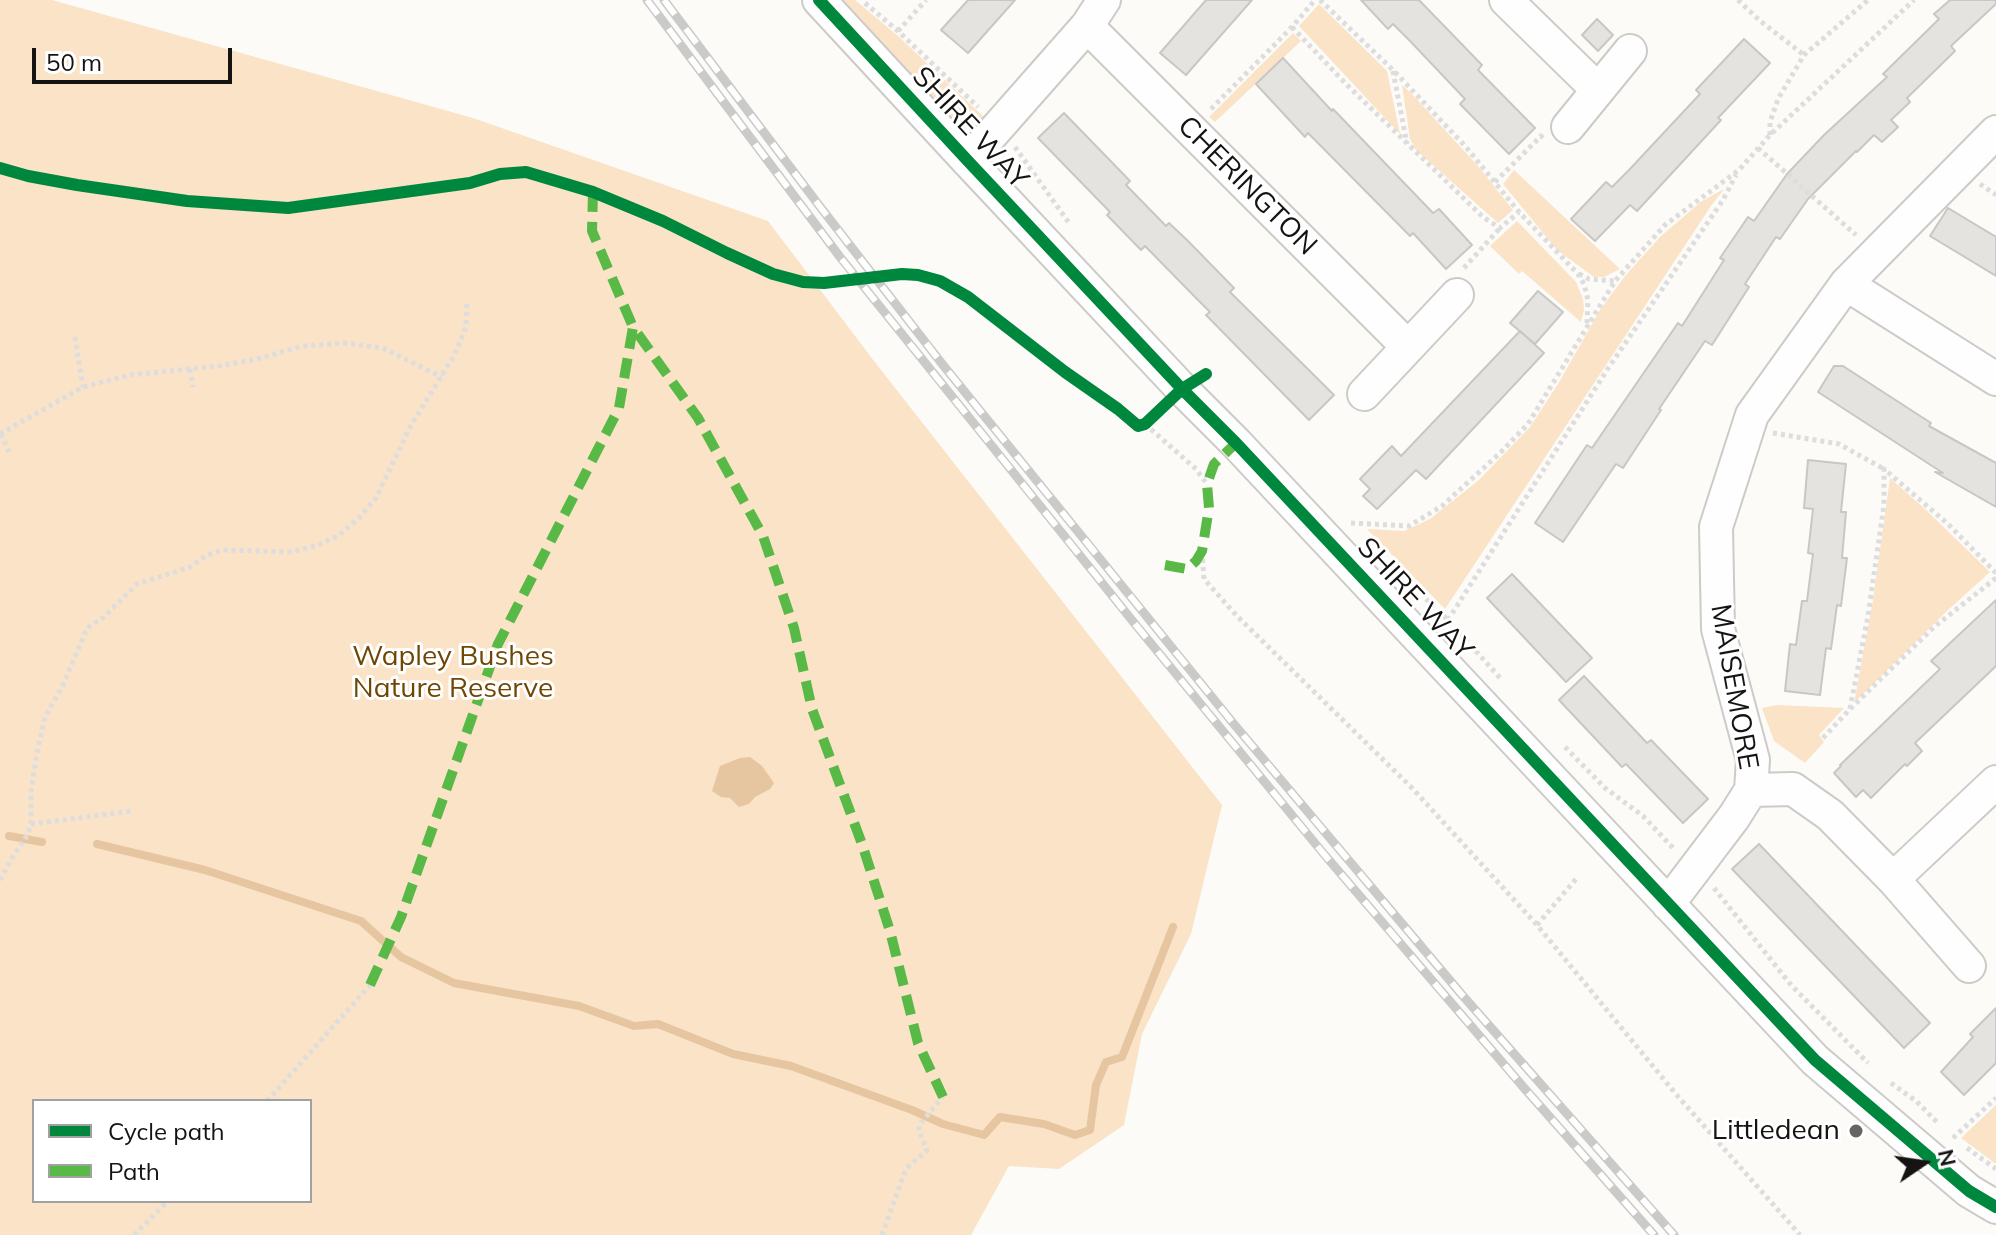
<!DOCTYPE html>
<style>
body{margin:0}
#map{position:relative;width:1996px;height:1235px;overflow:hidden;background:#fdfbf8;font-family:Mulish,sans-serif}
canvas{display:block}
.legend{position:absolute;left:32px;top:1099px;width:280px;height:104px;box-sizing:border-box;background:#fff;border:2px solid #a1a1a1;margin:0;padding:10px 14px;list-style:none;font-size:24px;color:#151413}
.legend li{display:flex;align-items:center;gap:16px;height:40px}
.legend b{width:40px;border:2px solid #a1a1a1}
.north{position:absolute;left:1884px;top:1123px;width:80px;height:80px;-webkit-text-stroke:6px #fff;paint-order:stroke;rotate:77deg;font-size:22px;font-weight:700;line-height:32px;text-align:center;color:#151413}
.north::after{content:'';display:block;margin:auto;width:28px;height:36px;background:#151413;clip-path:polygon(50% 0,100% 100%,50% 72%,0 100%)}
.scale{position:absolute;left:32px;top:48px;width:200px;height:36px;box-sizing:border-box;border:4px solid #151413;border-top:0;padding-left:10px;font-size:24px;line-height:28px;white-space:nowrap;color:#151413;-webkit-text-stroke:6px #fff;paint-order:stroke}
</style>
<div id="map">
<canvas width="1996" height="1235"></canvas>
<ul class="legend">
<li><b style="height:10px;background:#00873e"></b>Cycle path</li>
<li><b style="height:10px;background:#58b947"></b>Path</li>
</ul>
<div class="north">N</div>
<div class="scale">50 m</div>
</div>
<script>
const ctx = document.querySelector('canvas').getContext('2d');
ctx.lineJoin = 'round';
function fill(path, color) { ctx.fillStyle = color; ctx.fill(path, 'evenodd'); }
const shape = rows => new Path2D(rows.map(r => 'M' + r).join(''));
function trace(path, color, width, dash) { ctx.strokeStyle = color; ctx.lineWidth = width; ctx.lineCap = dash ? 'butt' : 'round'; ctx.setLineDash(dash || []); ctx.stroke(path); }
function write(font, color, halo, rows, align = 'center') {
  ctx.font = font + ' Mulish,sans-serif'; ctx.lineWidth = 6; ctx.setLineDash([]); ctx.textBaseline = 'middle'; ctx.strokeStyle = halo; ctx.fillStyle = color; for (const [text, x, y, turn = 0] of rows) {
    ctx.save(); ctx.translate(x, y); ctx.rotate((+turn || 0) * Math.PI / 180); ctx.textAlign = isNaN(turn) ? turn : align; if (halo) ctx.strokeText(text, 0, 0); ctx.fillText(text, 0, 0); ctx.restore();
  }
}
fill(shape([
 [0,0,52,0,473,118,768,221,874,361,1222,805,1191,934,1142,1034,1124,1125,1059,1169,1009,1166,971,1235,0,1235],
 [34,1101,310,1101,310,1201,34,1201],
 [840,0,855,0,898,36,986,119,968,125,953,119],
 [1319,4,1387,71,1400,134,1299,26],
 [1293,33,1301,41,1215,122,1209,117],
 [1402,85,1410,92,1478,166,1513,210,1498,223,1416,150,1410,139],
 [1514,170,1620,269,1604,277,1594,277,1557,250,1503,184],
 [1724,189,1711,206,1445,609,1367,529,1404,531,1430,519,1479,480,1530,427,1558,384,1600,310,1625,276,1661,236,1702,201],
 [1517,221,1576,282,1583,299,1584,310,1581,322,1522,271,1519,274,1490,246],
 [1890,478,1925,509,1990,572,1947,611,1856,701,1855,698,1873,600],
 [1777,705,1844,708,1819,735,1824,742,1805,763,1774,741,1762,708],
 [1996,1105,1996,1164,1961,1138]
]), '#fae3c7');
fill(shape([
 [750,757,762,766,774,783,770,789,755,797,749,804,739,807,730,798,721,797,712,791,720,766,740,758]
]), '#e6c6a1');
trace(shape([
 [9,836,42,842],
 [97,844,205,870,361,921,401,957,454,983,579,1006,634,1026,658,1024,733,1054,791,1066,912,1110,943,1124,984,1135,1000,1117,1044,1124,1075,1135,1090,1130,1096,1085,1106,1062,1122,1057,1173,927]
]), '#e6c6a1', 8);
const building = shape([
 [968,0,1015,0,968,53,941,30,968,0],
 [1206,0,1252,0,1186,75,1160,53,1206,0],
 [1361,0,1419,0,1482,65,1478,70,1535,128,1509,154,1460,104,1465,99,1410,41,1393,24,1388,29,1361,0],
 [1950,0,1996,0,1996,4,1951,46,1955,51,1907,98,1910,102,1891,120,1898,127,1882,142,1874,135,1857,152,1856,151,1808,199,1780,239,1776,237,1745,284,1749,287,1712,345,1705,341,1659,409,1661,410,1623,468,1616,464,1563,542,1535,523,1587,445,1592,448,1678,323,1682,326,1724,260,1720,258,1748,217,1754,221,1787,174,1824,135,1887,77,1883,74,1939,19,1934,14,1950,0],
 [1597,19,1613,35,1598,51,1582,35,1597,19],
 [1744,39,1770,63,1718,118,1721,120,1637,211,1630,205,1595,241,1571,219,1606,182,1612,187,1629,170,1700,94,1696,90,1744,39],
 [1283,58,1332,111,1333,109,1433,213,1439,209,1472,245,1446,269,1413,233,1410,236,1308,133,1305,137,1256,84,1283,58],
 [1064,113,1130,181,1126,185,1166,226,1169,223,1187,240,1234,288,1230,292,1334,395,1309,420,1206,315,1210,312,1195,297,1145,246,1141,250,1107,215,1110,212,1038,138,1064,113],
 [1948,208,1996,237,1996,276,1930,236,1948,208],
 [1538,291,1563,312,1535,344,1510,323,1538,291],
 [1520,331,1544,353,1426,479,1416,470,1377,509,1363,496,1370,489,1360,479,1392,446,1401,456,1520,331],
 [1834,366,1843,366,1931,423,1929,426,1996,463,1996,507,1935,472,1943,473,1818,392,1834,366],
 [1808,460,1846,464,1841,512,1846,512,1842,558,1847,558,1841,606,1837,605,1831,649,1826,648,1820,695,1785,691,1790,644,1796,645,1802,601,1807,601,1813,554,1808,553,1813,509,1804,508,1808,460],
 [1512,574,1592,658,1566,682,1487,598,1512,574],
 [1996,600,1996,666,1915,743,1922,751,1907,766,1905,764,1871,798,1863,790,1856,797,1834,773,1841,766,1840,765,1940,669,1931,661,1996,600],
 [1584,676,1647,743,1651,740,1708,799,1683,823,1626,764,1622,767,1559,700,1584,676],
 [1759,844,1930,1023,1904,1048,1732,869,1759,844],
 [1996,1008,1996,1063,1964,1095,1941,1072,1973,1037,1970,1034,1996,1008]
]);
fill(building, '#e4e3e0');
trace(building, '#c9c7c5', 2);
const minor = shape([
 [819,0,968,161,1182,389,1236,443,1815,1060,1969,1191,1996,1207],
 [1506,0,1597,89],
 [1087,26,1408,347],
 [1568,127,1630,51],
 [968,161,1087,26,1104,0],
 [1846,284,1996,379],
 [1364,394,1457,295],
 [1751,790,1793,789,1830,815,1893,879,1969,966],
 [1893,879,1996,782],
 [1668,904,1734,817,1751,790,1753,760,1718,629,1716,527,1752,415,1846,284,1996,132]
]);
trace(minor, '#cccbc8', 36);
trace(shape([
 [1320,0,1393,70,1466,147,1519,212,1578,274,1584,284,1588,300,1587,324],
 [1738,0,1759,20,1804,55],
 [865,3,898,31,978,107],
 [1292,27,1346,84,1483,217,1500,228,1519,212],
 [898,31,926,0],
 [1393,71,1407,144],
 [1211,109,1292,27,1315,0],
 [1770,135,1770,122,1778,99,1804,55,1868,0],
 [1015,147,1069,223],
 [1758,148,1856,235],
 [1495,182,1541,136,1543,138],
 [1980,184,1996,195],
 [1464,268,1500,228],
 [1579,274,1589,279,1615,281],
 [75,337,83,387],
 [190,369,193,387],
 [1145,424,1196,469,1207,484],
 [1773,433,1839,444,1884,469],
 [0,434,83,387,130,375,219,366,257,359,303,346,345,343,382,348,442,377],
 [1,434,9,452],
 [1351,523,1409,526,1442,506,1500,453,1528,424,1615,281,1665,225,1739,170,1770,135,1914,0],
 [1202,551,1204,579,1236,615,1413,789,1537,925,1675,1093,1800,1235],
 [1426,599,1448,620,1501,679],
 [1448,620,1609,367,1723,200,1736,175],
 [1850,709,1868,616,1884,505,1884,469,1948,524,1996,573],
 [1823,738,1850,709,1934,627,1996,578],
 [1565,747,1605,788,1643,816,1675,850],
 [31,824,132,811],
 [0,880,12,858,28,834,31,824,31,792,36,758,45,717,63,685,87,628,103,618,137,584,190,567,207,555,223,550,290,552,315,546,338,536,360,517,376,498,410,427,455,354,466,327,467,300],
 [1714,888,1791,985,1868,1063],
 [1537,925,1576,879],
 [1891,1083,1916,1101,1938,1123],
 [267,1101,370,985],
 [1953,1138,1996,1098],
 [1967,1148,1996,1169],
 [134,1235,168,1201],
 [882,1235,906,1169,927,1150,919,1131,919,1125,943,1097]
]), '#dedddd', 5, [4, 4]);
trace(minor, '#fffefe', 32);
const rail = shape([
 [647,0,840,257,1135,624,1323,853,1525,1089,1654,1235],
 [664,0,821,208,943,365,1233,723,1463,996,1674,1235]
]);
trace(rail, '#cacac8', 9);
trace(rail, '#fff', 6, [18]);
trace(shape([
 [593,192,592,231,633,327],
 [1165,565,1187,569,1196,561,1202,551,1209,508,1207,484,1214,464,1236,443],
 [370,985,401,917,498,644,619,408,633,327,698,418,763,536,794,628,812,709,862,844,890,931,918,1043,943,1097]
]), '#58b947', 10, [20, 10]);
trace(shape([
 [819,0,968,161,1182,389,1236,443,1815,1060,1969,1191,1996,1207],
 [0,168,28,176,77,185,187,201,288,208,470,183,500,174,526,172,593,192,663,221,727,253,773,274,803,282,824,283,902,274,918,275,940,281,968,297,1065,372,1118,409,1138,426,1145,424,1182,389,1206,374]
]), '#00873e', 12);
for (const [x, y, r, color] of [
 [1856,1131,8,"#666563"]
]) { const dot = new Path2D(); dot.arc(x, y, r, 0, 2 * Math.PI); ctx.fillStyle = color; ctx.fill(dot); trace(dot, '#fff', 3); }
write('28px', '#151413', '#fff', [
 ["SHIRE WAY",970,128,47],
 ["CHERINGTON",1247,186,45],
 ["SHIRE WAY",1415,599,47],
 ["MAISEMORE",1734,687,80]
]);
write('28px', '#704603', '#fff', [
 ["Wapley Bushes",453,657],
 ["Nature Reserve",453,689]
]);
write('28px', '#151413', '#fff', [
 ["Littledean",1840,1131]
], 'right');
</script>
